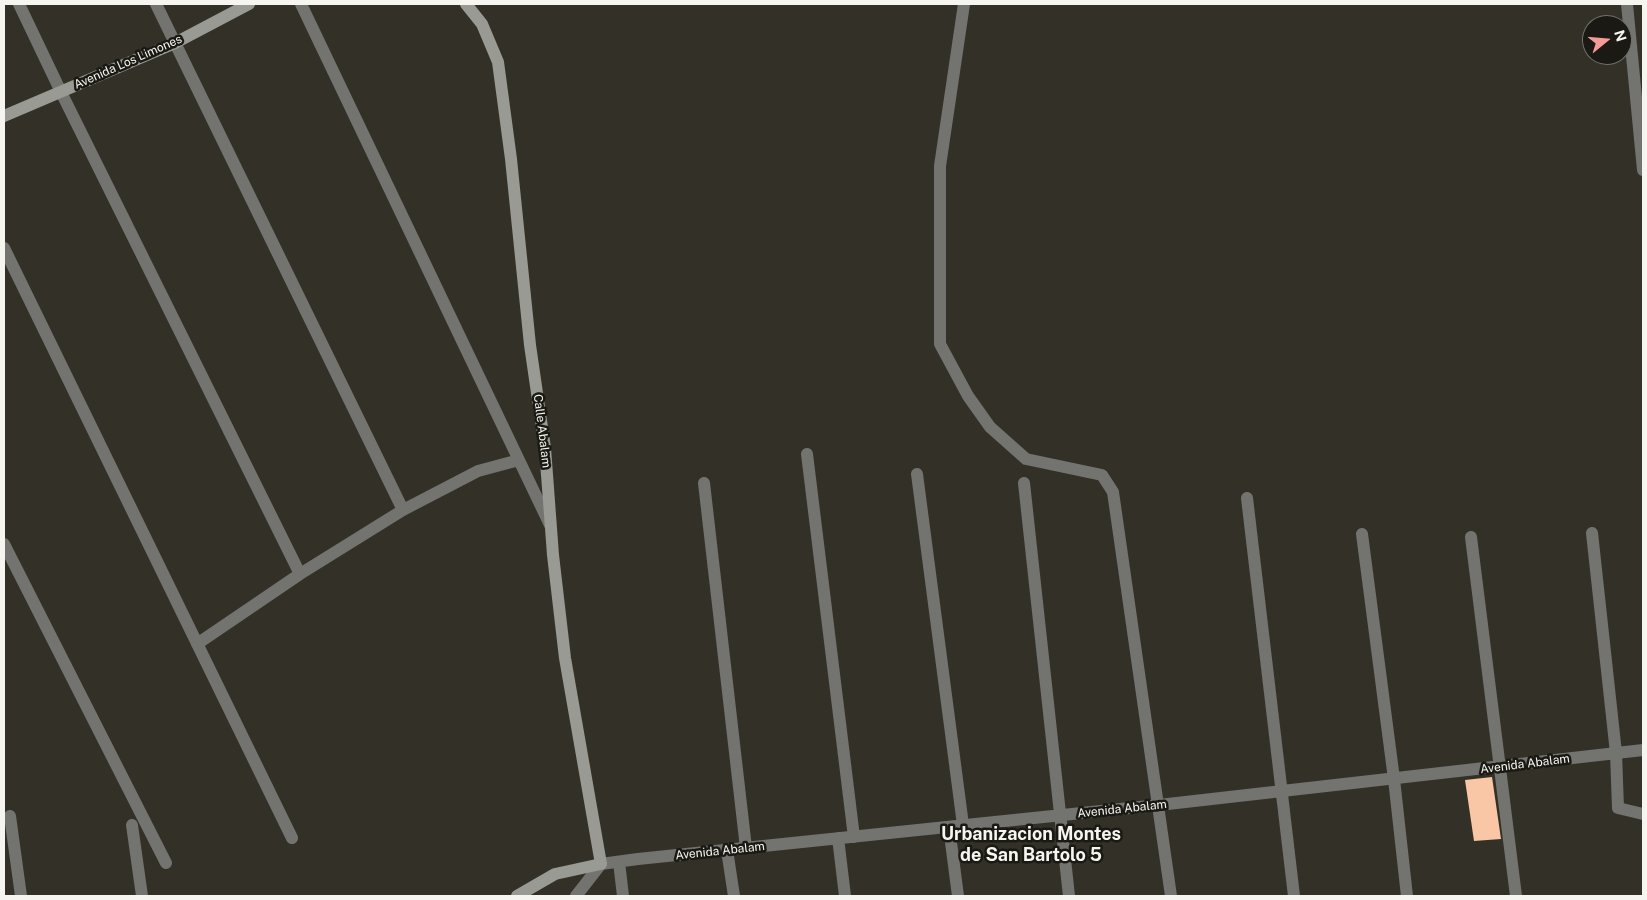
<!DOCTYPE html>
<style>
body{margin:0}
#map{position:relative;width:1647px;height:900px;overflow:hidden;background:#333127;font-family:"Public Sans",sans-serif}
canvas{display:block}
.frame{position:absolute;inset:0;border:5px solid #f6f5ef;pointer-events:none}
.north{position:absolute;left:1582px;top:15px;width:50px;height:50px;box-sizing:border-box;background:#1a1914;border:1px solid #72716c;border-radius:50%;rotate:73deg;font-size:14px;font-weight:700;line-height:20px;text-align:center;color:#f6f5ef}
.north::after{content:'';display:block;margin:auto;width:18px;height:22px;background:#f59b97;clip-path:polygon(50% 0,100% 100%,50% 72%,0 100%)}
</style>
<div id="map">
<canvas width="1647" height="900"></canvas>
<div class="frame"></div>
<div class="north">N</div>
</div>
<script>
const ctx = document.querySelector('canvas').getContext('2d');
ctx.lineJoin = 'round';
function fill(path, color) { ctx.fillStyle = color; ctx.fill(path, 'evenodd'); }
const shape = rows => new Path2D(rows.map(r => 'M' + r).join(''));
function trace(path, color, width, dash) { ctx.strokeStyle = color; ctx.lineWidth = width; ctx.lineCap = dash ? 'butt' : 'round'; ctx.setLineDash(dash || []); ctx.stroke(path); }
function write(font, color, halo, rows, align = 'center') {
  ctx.font = font + ' "Public Sans",sans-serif'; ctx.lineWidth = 5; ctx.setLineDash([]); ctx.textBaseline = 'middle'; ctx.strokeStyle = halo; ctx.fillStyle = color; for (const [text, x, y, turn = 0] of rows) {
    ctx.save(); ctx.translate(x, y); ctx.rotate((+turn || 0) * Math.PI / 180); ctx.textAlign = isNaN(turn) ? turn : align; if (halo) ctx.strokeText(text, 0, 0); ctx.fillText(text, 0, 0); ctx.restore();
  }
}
fill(shape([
 [1492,777,1501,839,1474,841,1465,780]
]), '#f9c7a5');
trace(shape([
 [19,4,61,92,300,574],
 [156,4,403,510],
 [301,4,550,525],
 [964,4,940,166,940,344,968,396,990,427,1026,459,1102,475,1113,492,1171,896],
 [1627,4,1643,170],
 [4,248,292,838],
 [807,454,854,837],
 [917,474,963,825],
 [704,483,746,848],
 [1024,483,1069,896],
 [1247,498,1294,896],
 [1592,533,1616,753,1618,808,1643,814],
 [1362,534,1394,779,1407,896],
 [1471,537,1516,896],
 [4,544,166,863],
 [197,644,300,574,403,510,478,471,519,460],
 [10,816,21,896],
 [132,825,142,896],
 [949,827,958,896],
 [838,838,845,896],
 [727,850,734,896],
 [619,862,623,896],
 [576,896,601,864,638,859,1159,805,1643,750]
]), '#737470', 12);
trace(shape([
 [466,4,482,24,498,62,511,159,530,345,545,448,553,555,565,658,601,864,555,874,517,896],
 [4,116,175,43,249,4]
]), '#989a93', 12);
write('12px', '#f6f5ef', '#1a1914', [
 ["Avenida Los Limones",128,62,-24],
 ["Calle Abalam",542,431,83],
 ["Avenida Abalam",1525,764,-7],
 ["Avenida Abalam",1122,809,-6],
 ["Avenida Abalam",720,851,-6]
]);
write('bold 18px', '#f6f5ef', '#1a1914', [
 ["Urbanizacion Montes",1031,834],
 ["de San Bartolo 5",1031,855]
]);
</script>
